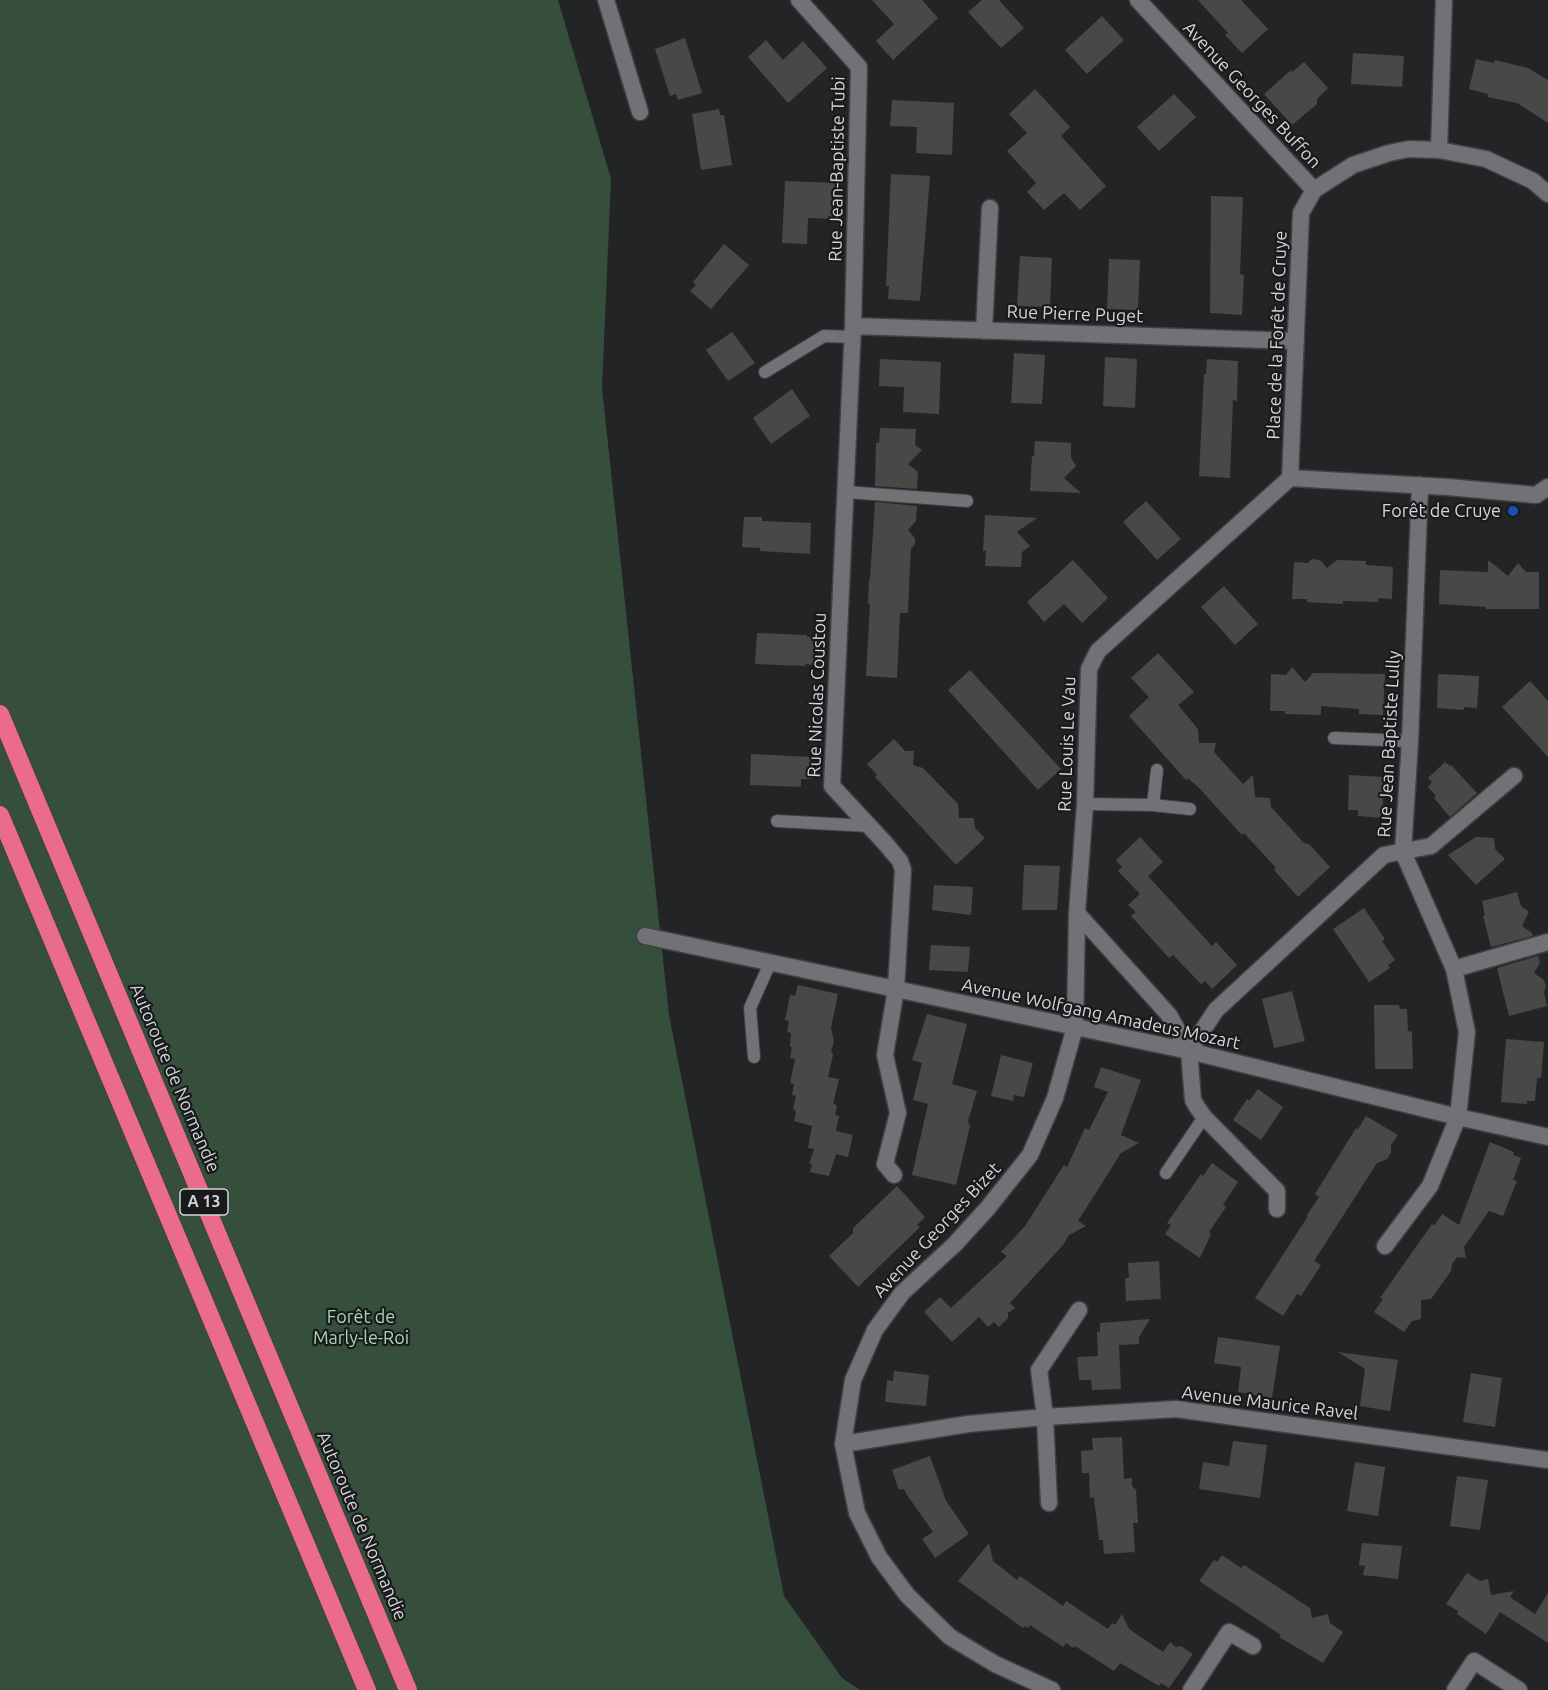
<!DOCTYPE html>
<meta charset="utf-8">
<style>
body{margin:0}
canvas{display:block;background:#222426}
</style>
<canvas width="1548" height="1690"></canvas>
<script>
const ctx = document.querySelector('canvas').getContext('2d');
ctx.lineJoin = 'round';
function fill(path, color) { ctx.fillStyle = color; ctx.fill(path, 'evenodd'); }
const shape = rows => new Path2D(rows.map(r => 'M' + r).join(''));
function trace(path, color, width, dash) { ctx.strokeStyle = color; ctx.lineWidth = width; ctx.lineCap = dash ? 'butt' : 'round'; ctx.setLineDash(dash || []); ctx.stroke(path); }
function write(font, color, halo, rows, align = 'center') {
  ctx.font = font + ' Ubuntu,sans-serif'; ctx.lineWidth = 4.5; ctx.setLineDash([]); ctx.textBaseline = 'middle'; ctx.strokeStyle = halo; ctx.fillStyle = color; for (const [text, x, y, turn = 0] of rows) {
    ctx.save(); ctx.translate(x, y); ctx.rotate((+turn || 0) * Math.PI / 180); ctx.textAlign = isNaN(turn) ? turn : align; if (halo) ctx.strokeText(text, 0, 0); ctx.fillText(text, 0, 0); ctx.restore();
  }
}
fill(shape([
 [0,0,558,0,611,179,602,388,669,1015,784,1596,842,1678,860,1690,0,1690]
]), '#364f3c');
fill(shape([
 [872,0,922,0,938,18,893,60,876,41,894,24],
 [982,0,999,0,1024,28,1001,48,968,12],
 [1198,0,1241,0,1268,29,1242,53,1225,35,1228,33],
 [1102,16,1124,40,1087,74,1065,50],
 [685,38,702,93,678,100,676,94,670,96,655,49],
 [766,40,783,60,803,41,827,68,788,103,748,57],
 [1353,53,1404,56,1402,87,1351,84],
 [1476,59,1494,63,1495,60,1528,68,1548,80,1548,123,1517,103,1488,97,1488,94,1469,89],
 [1304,62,1328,88,1317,99,1317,104,1292,125,1264,94,1291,70,1292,72],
 [1035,89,1070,127,1061,136,1106,186,1080,210,1064,193,1044,210,1027,192,1036,183,1007,151,1027,133,1009,114],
 [1174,94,1196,117,1159,151,1137,127],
 [892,100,954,103,952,155,916,153,917,127,890,126],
 [719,109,720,115,724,115,732,165,701,170,692,114],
 [891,174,930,176,920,301,888,299,889,286,886,286],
 [785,181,837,183,835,219,808,218,807,244,782,243],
 [1211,196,1243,197,1240,274,1244,275,1242,315,1210,313],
 [724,244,749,265,711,309,690,291,696,285,693,282],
 [1020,256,1052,258,1050,307,1017,306],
 [1109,259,1140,260,1138,310,1107,309],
 [732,332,755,363,728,381,706,350],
 [1014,353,1045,355,1042,404,1011,403],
 [1105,357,1137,359,1135,408,1103,406],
 [880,359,941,362,939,414,903,412,904,387,879,386],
 [1207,359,1238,361,1237,401,1233,400,1230,478,1199,476,1204,374,1206,374],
 [792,389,810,416,771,444,753,418],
 [880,428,916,429,915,445,922,450,908,464,918,472,917,489,875,486,876,443,879,443],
 [1035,441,1071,443,1071,458,1076,466,1064,478,1081,493,1030,491,1032,456,1034,456],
 [1146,501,1181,539,1157,560,1123,522],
 [875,502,917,506,916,521,908,530,915,538,915,544,911,549,910,563,908,613,900,613,897,678,866,676,870,604,868,604,869,579,870,579],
 [985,515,1037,518,1017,532,1030,546,1022,552,1021,567,985,566,986,550,983,551],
 [744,517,762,517,762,521,811,523,810,554,760,551,760,548,742,547],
 [1312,559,1320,560,1327,568,1337,560,1366,561,1366,565,1393,567,1392,599,1378,598,1378,602,1343,601,1343,604,1307,602,1307,599,1292,599,1294,562,1308,563],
 [1073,560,1108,598,1082,623,1064,604,1044,622,1027,602],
 [1488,560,1508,576,1518,563,1526,572,1539,572,1539,609,1486,609,1486,607,1439,604,1440,570,1488,572],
 [1224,586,1258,624,1235,645,1201,607],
 [757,633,807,635,807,637,816,637,814,665,805,664,805,666,755,664],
 [1158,653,1194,692,1178,705,1198,729,1199,743,1216,743,1214,752,1243,784,1253,775,1255,797,1270,798,1271,807,1304,843,1309,844,1330,867,1298,897,1274,870,1276,868,1244,833,1242,835,1199,788,1188,778,1186,780,1129,716,1149,697,1131,678],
 [1292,667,1305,682,1313,673,1385,674,1383,715,1359,714,1359,709,1321,706,1321,715,1285,714,1285,711,1270,711,1271,674,1286,675],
 [970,670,1061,769,1038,790,948,690],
 [1438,674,1479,676,1477,708,1464,707,1464,710,1437,708],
 [1530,681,1548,701,1548,757,1502,707],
 [894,739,905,751,914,751,913,765,923,768,958,804,959,818,974,818,975,828,985,838,956,865,875,777,877,775,867,764],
 [751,754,812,757,812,779,801,779,801,787,750,785],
 [1445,762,1450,766,1451,765,1477,793,1450,817,1434,798,1436,796,1428,787,1432,782,1428,778],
 [1349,775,1384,777,1382,818,1358,816,1358,810,1348,810],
 [1140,837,1163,862,1148,876,1212,946,1216,942,1237,965,1212,989,1205,981,1201,984,1173,955,1169,958,1131,916,1136,912,1128,905,1140,894,1118,871,1122,867,1116,860],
 [1476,837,1494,838,1495,849,1505,859,1476,885,1448,855],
 [1024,865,1060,866,1057,910,1022,910],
 [934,885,973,887,971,915,932,910],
 [1517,892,1521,906,1529,912,1522,926,1532,933,1533,936,1491,947,1483,916,1485,915,1482,901],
 [1364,908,1385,939,1382,941,1395,960,1388,965,1390,968,1369,982,1333,929],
 [931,945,970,947,968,972,929,970],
 [1538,956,1540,963,1534,973,1544,980,1546,986,1544,992,1547,1006,1509,1016,1497,968],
 [798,985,838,994,831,1028,834,1042,831,1051,833,1055,828,1077,839,1079,833,1104,837,1105,835,1115,839,1116,836,1131,853,1135,848,1157,836,1154,829,1176,810,1172,812,1164,809,1164,814,1149,808,1148,812,1126,794,1121,796,1112,793,1108,796,1096,792,1095,794,1084,790,1083,795,1059,790,1058,792,1047,790,1047,791,1033,787,1032,789,1021,785,1020,790,995,795,996],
 [1292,991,1305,1041,1274,1048,1262,999],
 [1374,1005,1399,1005,1400,1009,1407,1009,1408,1031,1412,1032,1413,1069,1375,1069],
 [927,1014,967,1024,952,1084,977,1091,968,1121,970,1126,956,1185,912,1175,928,1104,913,1100,922,1063,912,1060],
 [1506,1039,1544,1042,1541,1078,1537,1078,1535,1101,1527,1101,1527,1104,1501,1102],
 [1001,1055,1033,1063,1024,1097,1014,1095,1013,1101,991,1096],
 [1101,1067,1141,1080,1121,1135,1139,1143,1121,1153,1078,1221,1086,1226,1069,1235,1063,1245,1010,1303,1015,1308,1008,1313,1008,1318,999,1327,994,1322,988,1327,979,1317,952,1342,924,1312,940,1297,951,1308,1007,1256,1001,1252,1025,1226,1064,1165,1067,1167,1085,1128,1089,1130,1108,1092,1094,1087],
 [1258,1089,1283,1107,1261,1140,1233,1120,1247,1099,1249,1101],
 [1366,1116,1398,1135,1391,1145,1391,1153,1387,1159,1377,1163,1314,1261,1321,1265,1301,1296,1297,1294,1283,1316,1255,1298,1308,1216,1307,1215,1319,1197,1315,1194,1356,1128,1358,1129],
 [1490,1142,1514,1152,1513,1155,1521,1158,1513,1180,1517,1181,1503,1216,1489,1211,1464,1247,1466,1258,1457,1257,1452,1264,1451,1271,1431,1299,1421,1300,1421,1319,1412,1321,1404,1332,1374,1312,1383,1299,1380,1298,1432,1224,1434,1226,1442,1214,1459,1225],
 [1212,1163,1238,1182,1223,1205,1226,1207,1209,1232,1211,1234,1200,1258,1165,1234,1171,1225,1167,1223,1201,1174,1203,1176],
 [897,1186,925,1217,917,1225,920,1227,858,1287,829,1256,853,1233,853,1228],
 [1159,1261,1161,1299,1126,1301,1125,1278,1129,1278,1128,1263],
 [1150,1319,1139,1337,1139,1344,1119,1345,1121,1389,1092,1390,1091,1380,1079,1380,1077,1357,1098,1356,1097,1332,1100,1332,1100,1323],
 [1218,1337,1280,1346,1272,1398,1238,1392,1241,1367,1214,1363],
 [1338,1352,1398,1360,1390,1411,1360,1406,1365,1369],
 [894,1371,929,1375,926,1406,885,1402,887,1380,893,1381],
 [1471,1373,1502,1378,1495,1427,1463,1422],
 [1122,1437,1124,1479,1132,1478,1132,1486,1136,1490,1138,1523,1133,1523,1135,1552,1104,1554,1103,1540,1099,1540,1094,1497,1090,1498,1089,1473,1082,1473,1081,1451,1093,1450,1092,1438],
 [1233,1441,1267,1445,1260,1498,1199,1489,1203,1462,1229,1466],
 [930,1456,946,1501,969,1534,935,1558,922,1539,933,1532,907,1495,904,1489,899,1490,892,1470],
 [1355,1462,1385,1467,1378,1516,1347,1511],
 [1457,1476,1488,1480,1480,1530,1450,1526],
 [989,1543,993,1561,1017,1580,1020,1576,1063,1606,1066,1601,1108,1629,1112,1623,1115,1625,1122,1614,1129,1629,1163,1652,1170,1642,1176,1647,1181,1646,1193,1654,1169,1688,1161,1683,1159,1686,1120,1663,1114,1671,1075,1646,1073,1648,1066,1643,1063,1647,1030,1625,1028,1628,1025,1626,1023,1628,958,1581],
 [1362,1543,1402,1546,1398,1579,1363,1575,1365,1566,1359,1565],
 [1222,1555,1241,1568,1244,1565,1310,1608,1312,1618,1328,1614,1330,1623,1343,1632,1323,1663,1279,1637,1281,1635,1199,1581,1214,1560,1217,1562],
 [1467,1573,1480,1581,1488,1579,1491,1595,1514,1591,1510,1597,1535,1614,1548,1593,1548,1643,1500,1612,1486,1634,1457,1614,1458,1611,1446,1604]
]), '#4a4846');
const service = shape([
 [765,372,824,336,852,337],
 [846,492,967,501],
 [1334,738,1410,741],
 [1085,804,1153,805,1190,809],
 [1153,805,1157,770],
 [777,821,869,826],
 [754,1057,750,1008,770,963],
 [1166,1173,1204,1117]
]);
const minor = shape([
 [606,0,640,112],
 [799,0,859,67,853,326,832,786,885,843,900,861,903,870,896,989,885,1055,898,1113,885,1164,894,1175],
 [1138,0,1314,190],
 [1439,150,1444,0],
 [1548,194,1533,181,1486,159,1439,150,1409,149,1389,153,1353,165,1314,190,1301,213,1290,478,1448,487,1536,495,1548,487],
 [853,326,1296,341],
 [984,331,990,208],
 [1077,913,1169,1015,1189,1051,1193,1100,1197,1107,1204,1117,1277,1191,1277,1209],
 [645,936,1189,1051,1458,1117,1548,1137],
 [1454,969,1548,942],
 [1189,1051,1216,1010,1384,855,1431,846,1514,776],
 [1385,1246,1430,1186,1458,1117,1467,1032,1454,969,1403,852,1410,741,1420,485],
 [843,1444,968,1424,1045,1417,1176,1409,1548,1460],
 [1049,1503,1045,1417,1039,1370,1079,1310],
 [1052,1690,995,1664,950,1637,907,1595,879,1557,857,1513,843,1444,853,1380,875,1330,902,1293,955,1244,987,1209,1030,1155,1055,1098,1075,1027,1077,913,1085,804,1089,669,1098,651,1290,478],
 [1191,1690,1229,1632,1253,1646],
 [1455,1690,1474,1661,1519,1690]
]);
const motorway = shape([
 [0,714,408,1690],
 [0,815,367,1690]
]);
trace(service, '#404143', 14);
trace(minor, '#404143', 19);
trace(motorway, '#404143', 20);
trace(service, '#717275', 12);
trace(minor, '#717275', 16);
trace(motorway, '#eb6c8a', 18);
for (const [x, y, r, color] of [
 [1513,511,6,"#1a4fb4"]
]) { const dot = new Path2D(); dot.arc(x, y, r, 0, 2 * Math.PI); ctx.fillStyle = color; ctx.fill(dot); trace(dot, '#191a1c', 2); }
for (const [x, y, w] of [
 [204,1202,48]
]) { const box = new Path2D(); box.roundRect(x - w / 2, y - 13, w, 26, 4.5); ctx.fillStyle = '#191a1c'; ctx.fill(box); trace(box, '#d5d5d7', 1.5); }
write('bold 16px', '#d5d5d7', null, [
 ["A 13",204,1202]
]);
write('18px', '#d5d5d7', '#191a1c', [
 ["Avenue Georges Buffon",1252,95,47],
 ["Rue Jean-Baptiste Tubi",837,169,-89],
 ["Rue Pierre Puget",1075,314,2],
 ["Place de la Forêt de Cruye",1277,335,-88],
 ["Rue Nicolas Coustou",817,695,-88],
 ["Rue Louis Le Vau",1067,744,-88],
 ["Rue Jean Baptiste Lully",1389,744,-87],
 ["Avenue Wolfgang Amadeus Mozart",1101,1014,12],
 ["Autoroute de Normandie",175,1078,67],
 ["Avenue Georges Bizet",937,1230,-47],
 ["Avenue Maurice Ravel",1270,1403,7],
 ["Autoroute de Normandie",362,1526,67]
]);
write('18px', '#d5d5d7', '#191a1c', [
 ["Forêt de Cruye",1501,511]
], 'right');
write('18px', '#a6d9b1', '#191a1c', [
 ["Forêt de",361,1317],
 ["Marly-le-Roi",361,1338]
]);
</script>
